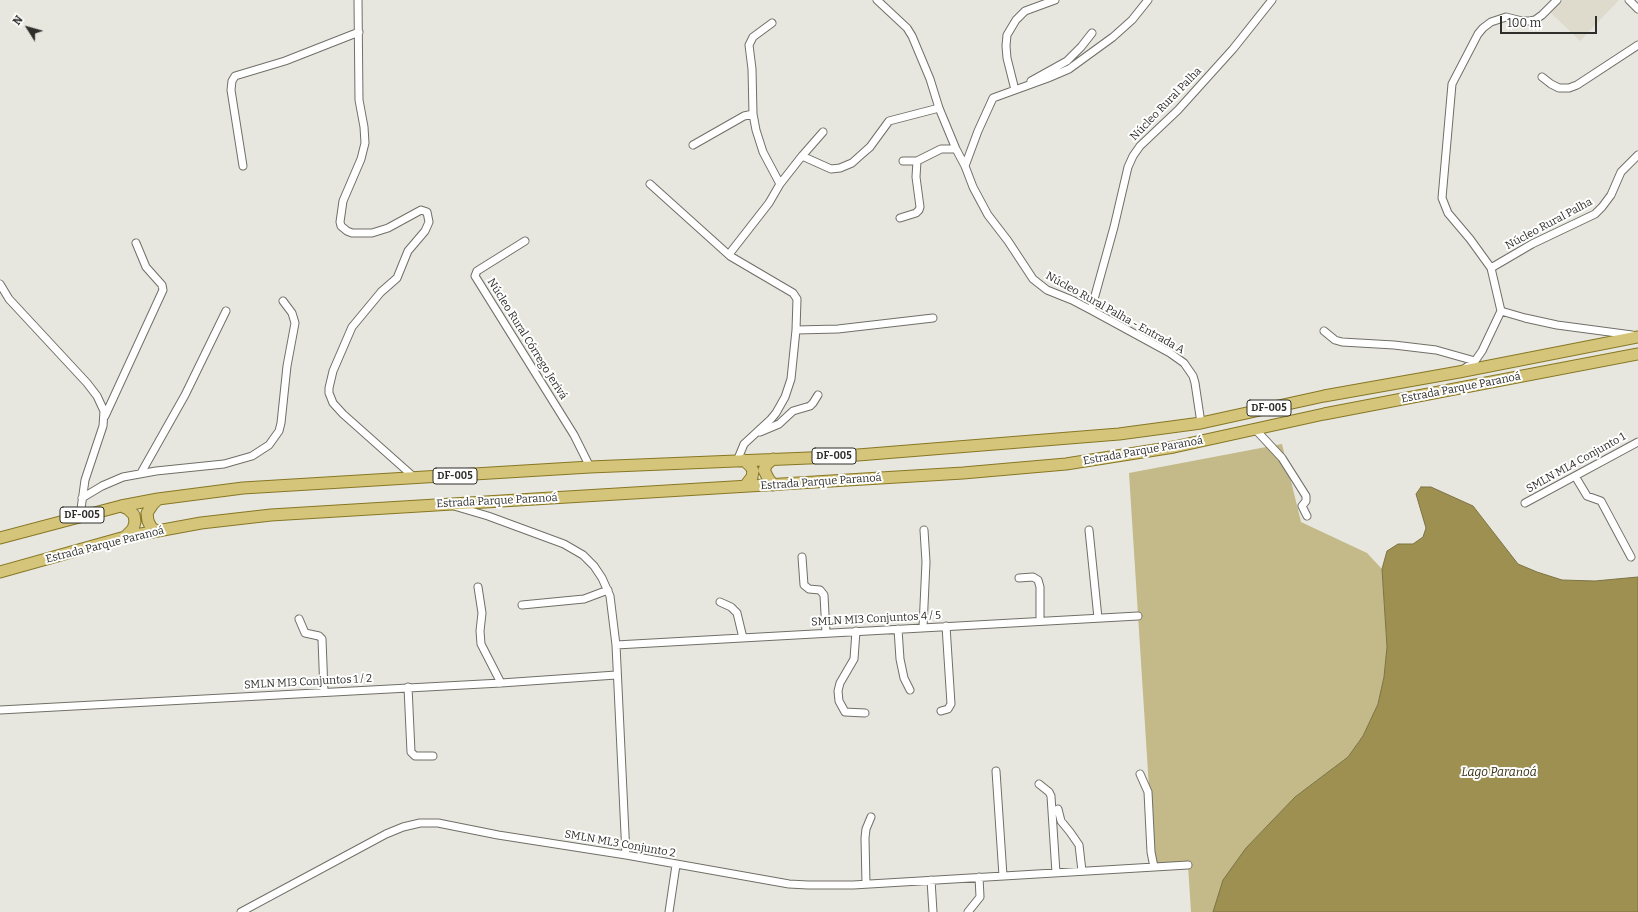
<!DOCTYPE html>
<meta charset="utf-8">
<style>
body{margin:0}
#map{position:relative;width:1638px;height:912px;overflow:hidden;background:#e8e7df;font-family:Bitter,serif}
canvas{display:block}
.north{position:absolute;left:8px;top:8px;width:40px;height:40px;-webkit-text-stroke:3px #fff;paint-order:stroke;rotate:307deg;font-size:11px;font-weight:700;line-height:16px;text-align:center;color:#2e2e2b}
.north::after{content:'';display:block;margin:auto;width:14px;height:18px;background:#2e2e2b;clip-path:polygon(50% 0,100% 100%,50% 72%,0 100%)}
.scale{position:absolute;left:1500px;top:16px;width:97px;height:18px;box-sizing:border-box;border:2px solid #2e2e2b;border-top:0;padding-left:5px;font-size:12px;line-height:14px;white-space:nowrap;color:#2e2e2b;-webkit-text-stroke:3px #fff;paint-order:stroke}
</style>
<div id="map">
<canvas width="1638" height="912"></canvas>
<div class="north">N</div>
<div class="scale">100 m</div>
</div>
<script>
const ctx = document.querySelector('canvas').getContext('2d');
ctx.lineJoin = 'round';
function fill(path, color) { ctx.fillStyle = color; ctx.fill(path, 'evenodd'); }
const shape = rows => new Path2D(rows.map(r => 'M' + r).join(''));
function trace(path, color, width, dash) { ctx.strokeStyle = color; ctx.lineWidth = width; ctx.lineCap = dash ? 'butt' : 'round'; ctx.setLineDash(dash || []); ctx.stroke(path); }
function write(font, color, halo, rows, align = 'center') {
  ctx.font = font + ' Bitter,serif'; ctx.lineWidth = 4; ctx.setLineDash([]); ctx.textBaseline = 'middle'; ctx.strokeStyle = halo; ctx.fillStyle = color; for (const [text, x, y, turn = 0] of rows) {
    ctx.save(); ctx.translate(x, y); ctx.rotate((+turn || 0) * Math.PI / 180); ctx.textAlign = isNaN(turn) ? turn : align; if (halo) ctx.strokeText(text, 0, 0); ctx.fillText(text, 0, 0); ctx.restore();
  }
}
fill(shape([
 [1563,0,1619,0,1580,41,1551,13]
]), '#dedbcc');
fill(shape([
 [1282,444,1301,522,1367,553,1382,569,1387,647,1384,677,1378,704,1363,736,1348,757,1295,797,1246,848,1213,912,1191,912,1188,865,1154,867,1129,473]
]), '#c3b989');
const water = shape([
 [1421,487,1431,487,1473,506,1518,564,1537,572,1562,580,1595,581,1638,577,1638,912,1213,912,1223,880,1246,848,1295,797,1348,757,1363,736,1378,704,1384,677,1387,647,1382,569,1387,551,1398,544,1413,544,1423,537,1426,528,1416,494,1421,487]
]);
fill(water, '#9e9050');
trace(water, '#7c7345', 1);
const minor = shape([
 [358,0,359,100,364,127,365,143,361,159,343,201,340,222,341,226,347,231,352,233,372,233,388,228,421,210,427,212,429,222,425,231,408,251,397,278,381,292,352,327,333,371,329,388,329,393,333,403,343,414,415,478],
 [877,0,907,28,912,36,930,79,939,108,956,149,965,166,973,187,988,215,1008,241,1033,279,1047,290,1072,300,1091,310,1170,353,1184,363,1193,376,1195,383,1201,423],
 [1629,0,1638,9],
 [1542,77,1551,84,1559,88,1569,88,1577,85,1638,45],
 [1031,81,1067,61,1081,47,1092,33],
 [1015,90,1007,58,1006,46,1007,35,1016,20,1025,11,1055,0],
 [753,114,752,69,749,45,753,37,772,23],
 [693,145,744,116,753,114,756,130,763,152,780,184,769,203,730,253,730,256,793,293,797,299,796,330,791,379,785,397,776,413,771,419,744,444,737,461],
 [802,156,831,169,840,168,852,163,862,154,870,147,889,121,939,108],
 [903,161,917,161],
 [243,166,231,90,232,81,235,76,285,61,359,32],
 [965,166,978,131,993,98,1048,78,1069,69,1113,37,1132,20,1148,0],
 [650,184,730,256],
 [780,184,802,156,823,132],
 [900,218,916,213,919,210,920,207,916,177,917,161,941,149,956,149],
 [525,241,477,271,475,276,574,435,590,467],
 [1491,268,1532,244,1595,214,1602,207,1611,195,1621,172,1638,155],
 [0,284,9,299,87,383,97,396,104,411,103,426,85,480,80,516],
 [1091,310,1114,227,1128,167,1133,156,1140,146,1178,110,1233,49,1272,0],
 [1501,311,1525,318,1557,325,1632,335],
 [796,330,838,329,933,318],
 [1324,331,1335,340,1342,342,1394,345,1436,350,1475,361],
 [1464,369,1475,361,1482,351,1501,311,1491,268,1470,239,1448,213,1442,198,1452,84,1478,34,1483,28,1491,22,1506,17,1522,21,1529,21,1535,20,1542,15,1557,0],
 [105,416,163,290,162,285,146,267,136,243],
 [1255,429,1282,458,1306,496,1306,501,1302,506,1307,516],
 [760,432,779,424,793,411,810,406,813,403,818,395],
 [141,473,185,395,226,311],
 [1575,476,1587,496,1601,501,1631,557],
 [82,498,102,486,123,477,156,471,224,464,252,456,269,445,279,431,281,423,287,366,295,323,292,313,283,301],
 [1525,503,1638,442],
 [454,506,488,516,564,544,583,555,594,566,602,578,610,596,616,645,626,855],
 [1089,530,1098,618],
 [802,557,804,585,809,589,820,590,824,595,826,633],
 [1019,578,1033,577,1038,580,1040,587,1040,621],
 [478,587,482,613,480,631,481,644,501,683],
 [720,602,731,607,737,613,743,638],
 [522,605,584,599,608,590],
 [299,619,305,633,319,636,322,639,324,692],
 [923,627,926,562,924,530],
 [898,629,900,659,904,678,910,690],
 [856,631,854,659,840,683,838,691,839,701,845,712,865,713],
 [616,645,1138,616],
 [408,687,411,752,415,756,433,756],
 [0,710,501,683,616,675],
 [941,711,948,709,951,704,946,626],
 [996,771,1003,876],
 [1140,774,1148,792,1151,852,1154,867],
 [1039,784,1049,792,1051,796,1056,873],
 [1058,809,1061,821,1070,832,1079,845,1082,871],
 [931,880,933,912],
 [866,884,865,838,866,829,871,817],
 [241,912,386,834,403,827,420,823,438,823,498,835,626,855,789,884,808,885,853,885,1188,865],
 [669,912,676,865],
 [968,912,980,897,979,877]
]);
const primary = shape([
 [773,459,767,464,764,470,768,478,773,485],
 [744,460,751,467,753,471,752,477,745,486],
 [121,506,128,509,134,515,135,522,133,529,125,537],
 [156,531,151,527,148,521,147,513,153,504,158,499],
 [0,538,121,506,158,499,243,488,590,467,833,457,1119,434,1201,423,1324,396,1459,372,1638,337],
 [0,572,125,537,201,523,271,515,963,473,1066,464,1174,447,1324,414,1638,354]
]);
trace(minor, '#706f68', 9);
trace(primary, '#877724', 13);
trace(minor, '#fff', 7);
trace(primary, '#d4c57a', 11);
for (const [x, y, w] of [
 [1269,408,44],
 [834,456,44],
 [455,476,44],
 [82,515,44]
]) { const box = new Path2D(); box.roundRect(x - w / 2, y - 8, w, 16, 3); ctx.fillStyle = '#fff'; ctx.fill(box); trace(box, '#2e2e2b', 1); }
write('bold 10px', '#2e2e2b', null, [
 ["DF-005",1269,408],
 ["DF-005",834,456],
 ["DF-005",455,476],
 ["DF-005",82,515]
]);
write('11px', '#2e2e2b', '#fff', [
 ["Núcleo Rural Palha",1166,104,-46],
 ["Núcleo Rural Palha",1549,224,-28],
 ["Núcleo Rural Palha - Entrada A",1115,313,29],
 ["Núcleo Rural Córrego Jerivá",527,339,58],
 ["Estrada Parque Paranoá",1461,388,-11],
 ["Estrada Parque Paranoá",1143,451,-10],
 ["SMLN ML4 Conjunto 1",1576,463,-29],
 ["Estrada Parque Paranoá",821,482,-4],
 ["Estrada Parque Paranoá",497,501,-3],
 ["Estrada Parque Paranoá",105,545,-14],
 ["SMLN MI3 Conjuntos 4 / 5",876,619,-3],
 ["SMLN MI3 Conjuntos 1 / 2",308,682,-3],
 ["SMLN ML3 Conjunto 2",620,844,10]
]);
write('italic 12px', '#352e11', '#fff', [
 ["Lago Paranoá",1499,773]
]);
</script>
